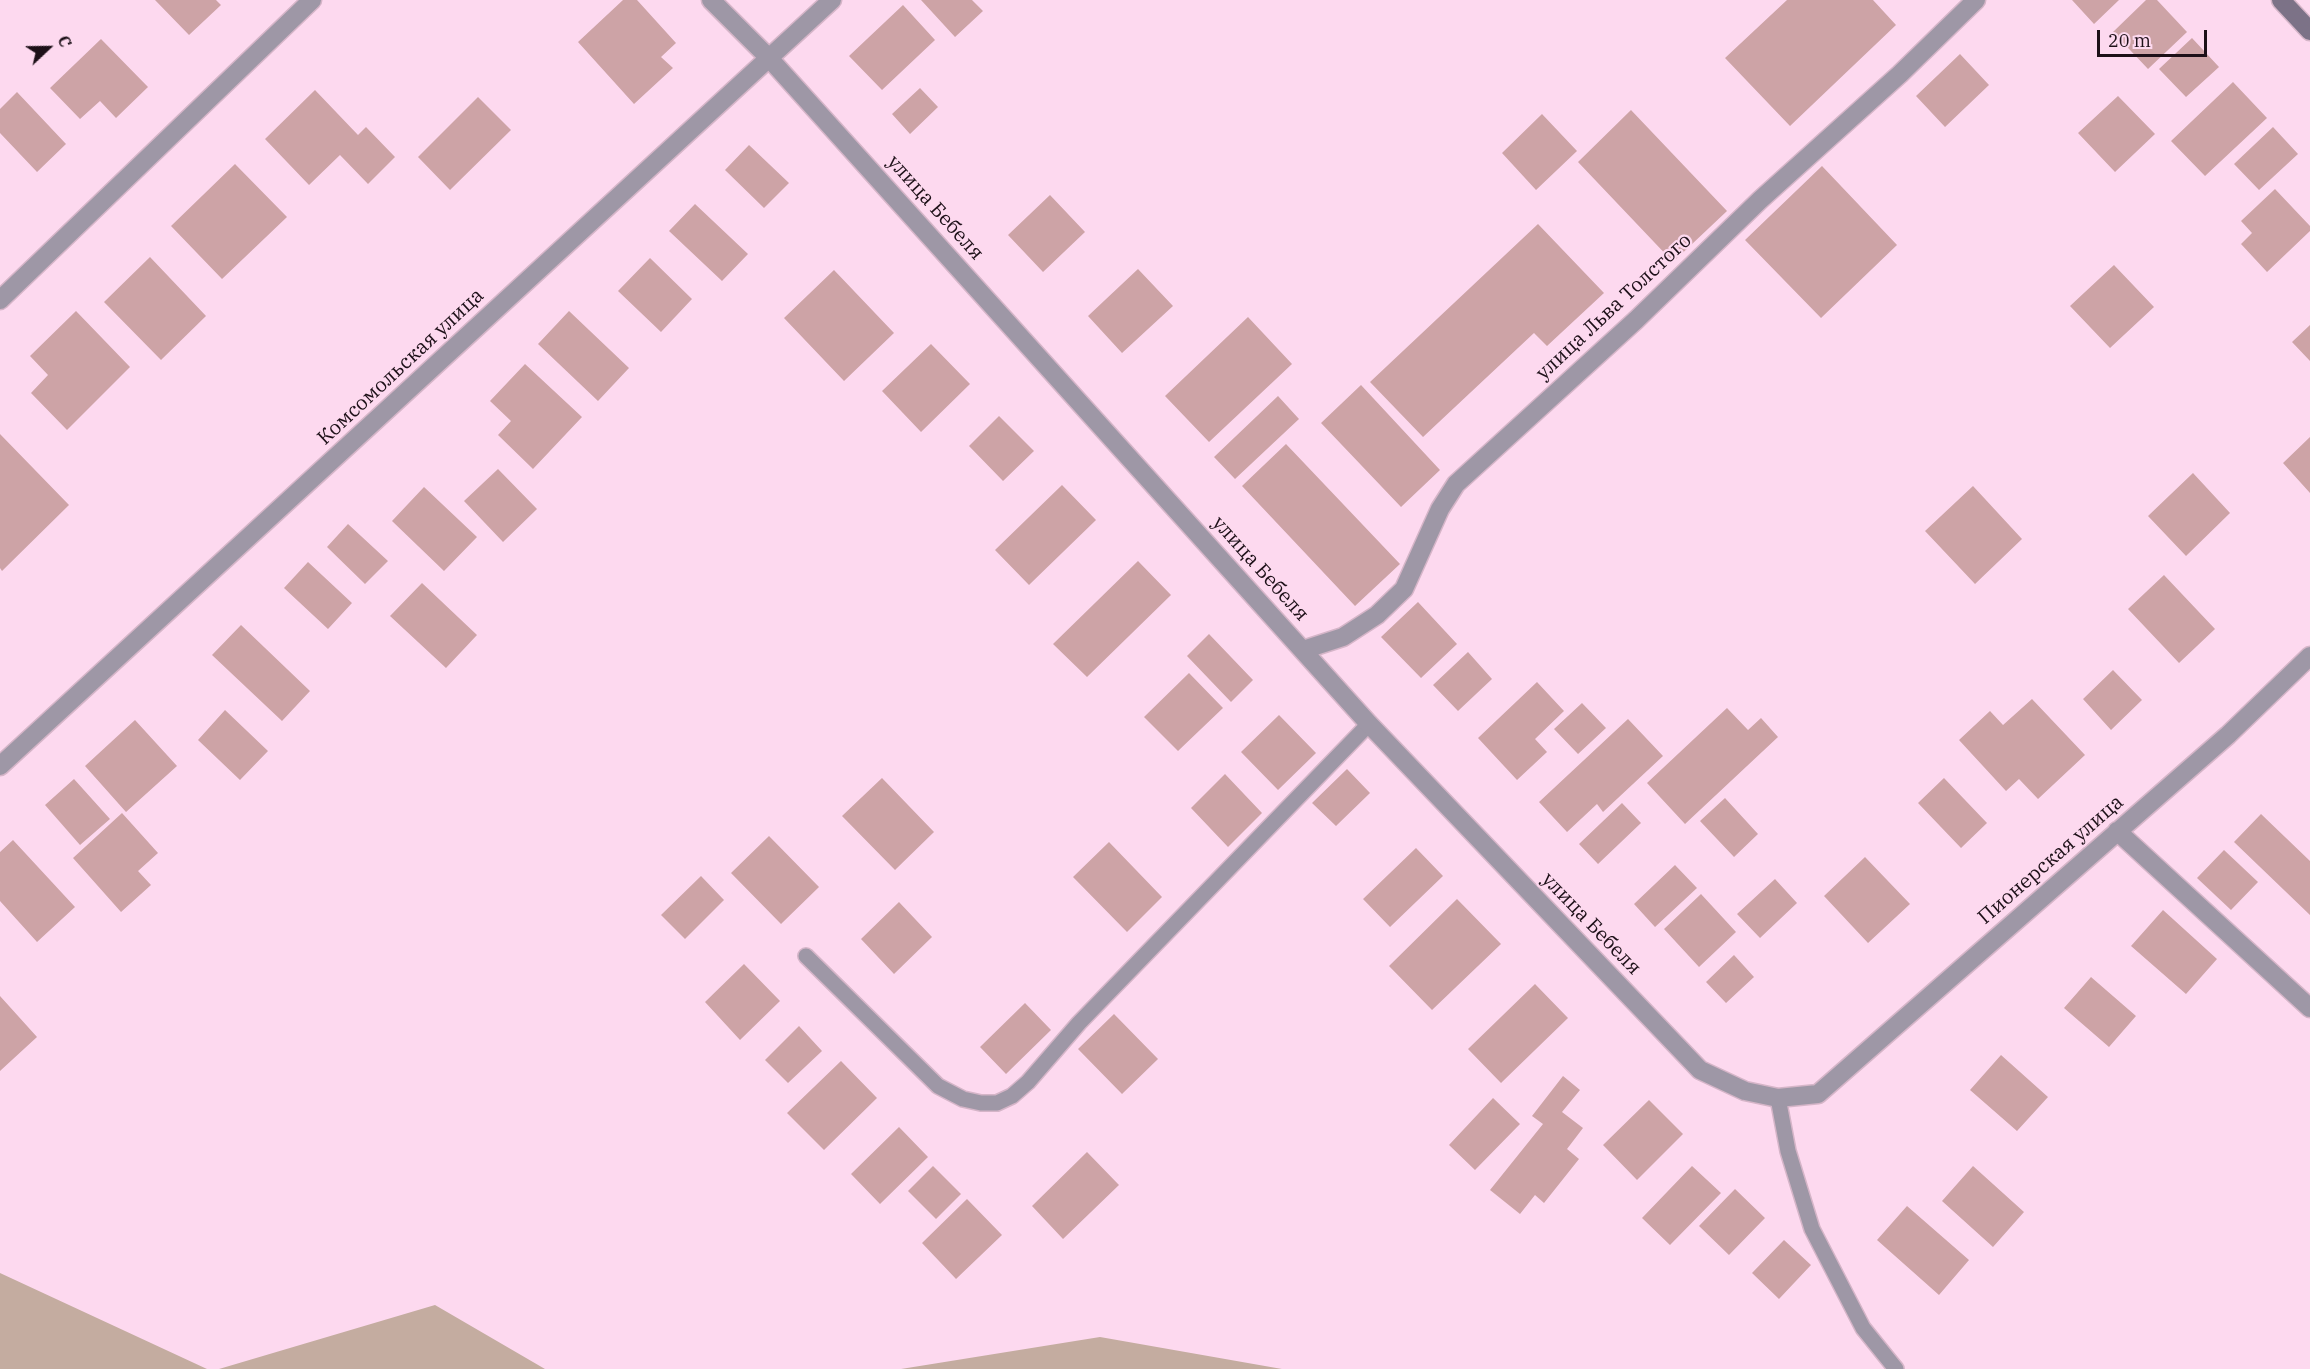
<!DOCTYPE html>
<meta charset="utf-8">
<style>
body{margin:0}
#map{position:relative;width:2310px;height:1369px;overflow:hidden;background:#fdd9ef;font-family:"IBM Plex Serif",serif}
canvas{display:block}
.north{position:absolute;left:18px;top:18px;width:60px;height:60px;-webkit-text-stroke:4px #fdd9ef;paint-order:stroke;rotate:68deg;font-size:16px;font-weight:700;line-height:24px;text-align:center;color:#1d1018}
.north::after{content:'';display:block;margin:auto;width:21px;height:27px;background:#1d1018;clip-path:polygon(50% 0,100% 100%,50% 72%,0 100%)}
.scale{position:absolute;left:2097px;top:30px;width:110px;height:27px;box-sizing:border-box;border:3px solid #1d1018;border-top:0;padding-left:8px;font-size:18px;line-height:21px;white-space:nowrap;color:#1d1018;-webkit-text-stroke:4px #fdd9ef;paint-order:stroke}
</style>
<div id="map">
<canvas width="2310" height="1369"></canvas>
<div class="north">С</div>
<div class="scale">20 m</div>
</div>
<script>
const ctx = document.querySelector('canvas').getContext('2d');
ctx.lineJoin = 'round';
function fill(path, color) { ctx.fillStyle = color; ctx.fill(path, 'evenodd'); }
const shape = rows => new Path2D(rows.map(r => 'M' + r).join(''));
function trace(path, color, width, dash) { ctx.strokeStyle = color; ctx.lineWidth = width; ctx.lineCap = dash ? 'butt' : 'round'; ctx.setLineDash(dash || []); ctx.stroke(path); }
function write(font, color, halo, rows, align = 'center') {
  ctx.font = font + ' "IBM Plex Serif",serif'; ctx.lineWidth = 4.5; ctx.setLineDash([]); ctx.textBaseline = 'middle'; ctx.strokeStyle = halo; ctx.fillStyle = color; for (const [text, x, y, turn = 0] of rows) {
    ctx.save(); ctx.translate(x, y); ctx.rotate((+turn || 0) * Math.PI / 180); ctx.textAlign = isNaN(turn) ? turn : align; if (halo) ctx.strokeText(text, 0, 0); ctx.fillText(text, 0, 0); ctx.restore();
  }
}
fill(shape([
 [0,1273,207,1369,0,1369],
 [435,1305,545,1369,219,1369],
 [1100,1337,1282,1369,901,1369]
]), '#c4aca0');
fill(shape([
 [155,0,216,0,221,5,189,35],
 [623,0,637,0,676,43,661,57,673,68,634,104,578,42],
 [921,0,972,0,983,11,955,37],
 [1787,0,1873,0,1896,25,1790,126,1725,58],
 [2072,0,2119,0,2094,24],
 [2146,0,2157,0,2187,32,2148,69,2113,32],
 [903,5,935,40,882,90,849,56],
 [2192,38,2219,67,2186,97,2159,69],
 [101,39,148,87,116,118,100,101,80,119,50,88],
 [1960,54,1989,85,1945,127,1916,96],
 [2233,82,2267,118,2205,176,2171,141],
 [920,88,938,107,910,134,892,114],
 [315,90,358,135,366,127,395,157,368,184,340,155,309,185,265,139],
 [17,92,66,144,37,172,0,133,0,109],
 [2118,96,2155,134,2115,172,2078,133],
 [478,97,511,130,450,190,418,157],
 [1631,110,1727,211,1673,262,1578,162],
 [1542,114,1577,151,1536,190,1502,153],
 [2273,127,2298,154,2259,190,2234,164],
 [749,145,789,183,764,208,725,170],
 [235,164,287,217,222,279,171,226],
 [1822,166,1897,245,1821,318,1745,240],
 [2275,189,2310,226,2310,231,2267,272,2241,244,2252,233,2241,221],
 [1050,195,1085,232,1043,272,1008,235],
 [695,204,748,254,722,281,669,231],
 [1538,224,1604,293,1547,346,1534,333,1423,437,1370,382],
 [150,257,206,316,161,360,104,302],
 [650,258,692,299,661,332,618,291],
 [2114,265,2154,307,2110,348,2070,306],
 [1138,269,1173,306,1122,353,1088,316],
 [834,270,894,333,844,381,784,318],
 [76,311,130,367,67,430,31,393,48,375,30,356],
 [569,311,629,368,598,401,538,344],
 [1248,317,1292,364,1209,442,1165,396],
 [2310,325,2310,361,2292,342],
 [931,344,970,384,921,432,882,391],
 [525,364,582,417,533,469,498,435,511,421,490,401],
 [1361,385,1440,470,1401,507,1321,423],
 [1278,396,1299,419,1235,479,1214,457],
 [999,416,1034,451,1003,481,969,446],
 [0,434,69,505,2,571,0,568],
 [2310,437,2310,493,2283,463],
 [1286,444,1400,564,1355,606,1242,486],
 [498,469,537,509,503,542,464,501],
 [2193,473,2230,513,2186,556,2148,516],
 [1062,485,1096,520,1029,585,995,550],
 [1973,486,2022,539,1975,584,1925,531],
 [424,487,477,537,444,571,392,521],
 [348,524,388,561,365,584,327,547],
 [1138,561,1171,595,1087,677,1053,644],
 [308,562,352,603,328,629,284,588],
 [2164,575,2215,629,2179,663,2128,609],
 [422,583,477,635,446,668,390,616],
 [1418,602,1457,644,1421,678,1381,637],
 [241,625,310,691,282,721,212,655],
 [1209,634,1253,680,1231,702,1187,656],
 [1468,652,1492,679,1458,711,1433,685],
 [2113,670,2142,700,2111,730,2083,699],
 [1189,673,1223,708,1178,751,1144,717],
 [1537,682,1564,711,1535,739,1547,752,1517,780,1478,738],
 [2032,699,2085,755,2038,799,2019,779,2006,791,1959,740,1990,711,2003,725],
 [1582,703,1606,728,1578,754,1554,729],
 [1727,708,1748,730,1761,718,1778,737,1685,824,1647,783],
 [225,710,268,751,240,780,198,740],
 [1279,715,1316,753,1278,790,1241,752],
 [1628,719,1663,756,1603,812,1597,804,1567,832,1539,802],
 [135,720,177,766,126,812,85,766],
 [1347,769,1370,793,1336,826,1312,803],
 [1225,774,1262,813,1228,847,1191,808],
 [882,778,934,832,895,870,842,816],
 [1944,778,1987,823,1961,848,1918,803],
 [74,779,110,819,80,845,45,805],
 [1725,798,1758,834,1734,857,1700,821],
 [1622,803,1641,823,1598,864,1579,844],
 [122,813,158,853,138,871,151,885,121,912,73,858],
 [2261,814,2310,861,2310,915,2234,842],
 [769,836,819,887,781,924,731,873],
 [13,840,75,907,37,942,0,901,0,852],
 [1109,842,1162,897,1127,932,1073,877],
 [1416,848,1443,876,1390,927,1363,899],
 [2224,850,2258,882,2231,910,2197,878],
 [1865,857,1910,904,1868,943,1824,896],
 [1675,865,1697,888,1655,927,1634,904],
 [701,876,724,900,685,939,661,915],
 [1775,879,1797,903,1760,938,1737,914],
 [1701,894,1736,932,1699,967,1664,929],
 [1457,899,1501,944,1432,1010,1389,966],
 [899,902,932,937,894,974,861,939],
 [2163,910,2217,959,2186,994,2131,946],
 [1734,955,1754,977,1726,1003,1706,982],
 [744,964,780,1001,740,1040,705,1002],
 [2091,977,2136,1016,2109,1047,2064,1008],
 [1535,984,1568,1018,1501,1083,1468,1049],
 [0,996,37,1037,0,1071],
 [1025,1003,1051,1030,1006,1074,980,1047],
 [1114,1014,1158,1059,1122,1094,1078,1049],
 [799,1026,822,1051,788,1083,765,1060],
 [2001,1055,2048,1097,2017,1131,1970,1090],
 [841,1061,877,1098,824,1150,787,1113],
 [1563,1076,1580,1090,1562,1112,1583,1128,1567,1149,1579,1159,1544,1203,1535,1195,1520,1214,1490,1190,1543,1124,1532,1116],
 [1493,1098,1520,1124,1475,1170,1449,1145],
 [1649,1100,1683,1134,1637,1180,1603,1145],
 [899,1127,928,1157,880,1204,851,1174],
 [1087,1152,1119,1185,1063,1239,1032,1206],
 [933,1166,961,1194,936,1219,908,1191],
 [1692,1166,1721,1193,1670,1245,1642,1218],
 [1973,1166,2024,1212,1993,1247,1942,1201],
 [1735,1189,1765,1218,1729,1255,1699,1226],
 [967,1199,1002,1235,956,1279,922,1243],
 [1907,1206,1969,1260,1939,1295,1877,1240],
 [1784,1240,1811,1265,1779,1299,1752,1273]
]), '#cda3a6');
const lane = shape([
 [806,956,938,1086,963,1099,981,1103,997,1103,1012,1096,1028,1082,1079,1023,1369,724],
 [1778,1098,1788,1151,1812,1229,1863,1328,1896,1369]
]);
const street = shape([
 [711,0,769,58,1369,724,1700,1070,1745,1091,1778,1098,1818,1094,2228,735,2310,656],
 [0,300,312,0],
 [1303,650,1343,637,1377,615,1404,589,1440,509,1456,484,1636,320,1760,200,1900,74,1976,0],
 [0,766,832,0],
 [2117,831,2310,1008]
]);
const secondary = shape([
 [2281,0,2310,31]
]);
trace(lane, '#d5b5c8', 18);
trace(street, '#d5b5c8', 21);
trace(secondary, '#d5b5c8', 21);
trace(lane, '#9e97a6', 15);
trace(street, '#9e97a6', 18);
trace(secondary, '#7c7287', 18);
write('20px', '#1d1018', '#fdd9ef', [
 ["улица Бебеля",935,208,48],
 ["улица Льва Толстого",1614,307,-43],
 ["Комсомольская улица",401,367,-43],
 ["улица Бебеля",1260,569,48],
 ["Пионерская улица",2051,860,-41],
 ["улица Бебеля",1591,924,46]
]);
</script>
